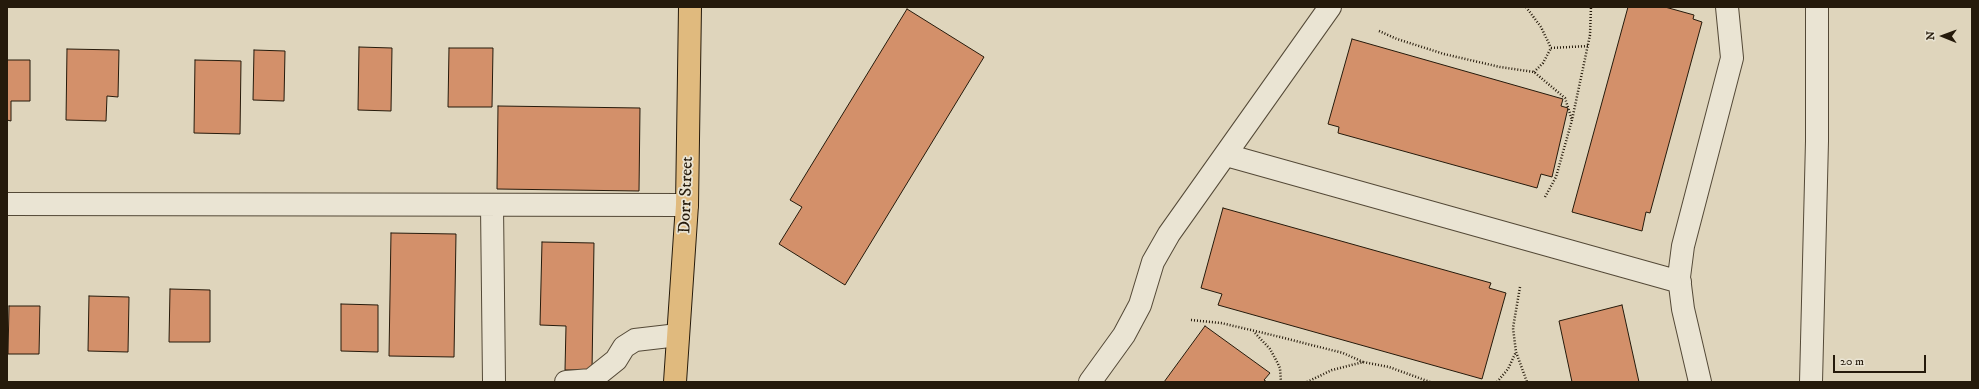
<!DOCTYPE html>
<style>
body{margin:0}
#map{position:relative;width:1979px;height:389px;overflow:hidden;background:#dfd5bc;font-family:"IM FELL DW Pica",serif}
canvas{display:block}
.frame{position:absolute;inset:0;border:8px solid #251a0b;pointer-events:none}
.north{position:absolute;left:1923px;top:16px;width:40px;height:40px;-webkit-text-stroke:3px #eae4d3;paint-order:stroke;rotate:271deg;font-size:11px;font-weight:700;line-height:16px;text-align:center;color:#251a0b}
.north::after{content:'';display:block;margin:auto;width:14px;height:18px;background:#251a0b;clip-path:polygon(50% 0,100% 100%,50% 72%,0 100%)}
.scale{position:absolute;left:1833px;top:355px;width:93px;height:18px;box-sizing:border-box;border:2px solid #251a0b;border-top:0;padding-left:5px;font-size:12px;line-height:14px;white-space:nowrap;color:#251a0b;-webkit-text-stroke:3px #eae4d3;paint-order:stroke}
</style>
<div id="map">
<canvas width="1979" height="389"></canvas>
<div class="frame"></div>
<div class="north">N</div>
<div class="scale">20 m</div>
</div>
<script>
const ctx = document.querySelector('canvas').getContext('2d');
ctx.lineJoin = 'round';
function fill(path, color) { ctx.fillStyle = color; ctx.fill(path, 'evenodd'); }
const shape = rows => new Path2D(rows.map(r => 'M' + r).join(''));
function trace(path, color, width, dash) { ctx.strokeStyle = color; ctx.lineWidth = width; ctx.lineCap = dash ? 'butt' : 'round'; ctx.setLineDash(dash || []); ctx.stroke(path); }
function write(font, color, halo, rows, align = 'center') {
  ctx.font = font + ' "IM FELL DW Pica",serif'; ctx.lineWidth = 3.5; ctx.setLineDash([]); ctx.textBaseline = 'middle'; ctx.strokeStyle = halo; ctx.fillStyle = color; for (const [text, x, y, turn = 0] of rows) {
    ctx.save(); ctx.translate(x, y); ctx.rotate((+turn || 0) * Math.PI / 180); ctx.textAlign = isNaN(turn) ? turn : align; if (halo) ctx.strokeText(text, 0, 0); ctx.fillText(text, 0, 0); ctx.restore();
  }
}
const building = shape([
 [1628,7,1665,7,1694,15,1693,19,1702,22,1650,213,1646,212,1642,231,1572,212,1628,7],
 [907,9,984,57,845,285,779,244,802,207,790,200,907,9],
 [1352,39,1563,99,1561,106,1568,108,1552,177,1541,174,1537,188,1338,133,1339,127,1328,124,1352,39],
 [359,47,392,48,391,111,358,110,359,47],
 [449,48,493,48,492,107,448,107,449,48],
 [67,49,119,50,118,97,107,96,106,121,66,120,67,49],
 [254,50,285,51,284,101,253,100,254,50],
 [7,60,30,60,30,101,11,101,11,121,7,120,7,60],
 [195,60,241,61,240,134,194,133,195,60],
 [498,106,640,108,639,191,497,189,498,106],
 [1223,208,1491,283,1489,288,1506,293,1482,379,1218,305,1222,294,1201,288,1223,208],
 [391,233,456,234,454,357,389,356,391,233],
 [542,242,594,243,592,370,565,370,566,326,540,325,542,242],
 [170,289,210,290,210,342,169,342,170,289],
 [89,296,129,297,128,352,88,351,89,296],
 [341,304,378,305,378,352,341,351,341,304],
 [1622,305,1639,382,1572,382,1559,321,1622,305],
 [9,306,40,306,39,354,8,354,9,306],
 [1205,326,1270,373,1264,380,1267,382,1164,382,1205,326]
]);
fill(building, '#d3906a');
trace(building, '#251a0b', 1);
const minor = shape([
 [1226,155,1680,282],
 [7,204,687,205],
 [492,206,494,382],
 [566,382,591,380,616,360,624,347,635,340,678,335],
 [1090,382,1124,335,1140,305,1153,262,1169,234,1330,7],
 [1700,382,1683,309,1679,277,1683,246,1732,58,1727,7],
 [1811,382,1817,141,1817,7]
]);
const major = shape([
 [675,382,687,205,690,7]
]);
trace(minor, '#544937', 24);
trace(major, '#251a0b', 24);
trace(shape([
 [1526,7,1541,27,1551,48],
 [1379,31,1397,39,1444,54,1500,67,1534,72,1565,98,1572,120],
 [1551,48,1588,46],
 [1534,72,1543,63,1551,48],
 [1545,197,1556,177,1572,120,1590,35,1591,7],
 [1520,287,1513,328,1516,352,1527,382],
 [1191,320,1221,323,1272,335,1343,353,1363,362],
 [1255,333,1270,349,1276,360,1280,368,1281,382],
 [1307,382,1332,370,1363,362,1389,367,1430,382],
 [1497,382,1508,369,1516,352]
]), '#251a0b', 2.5, [1, 2]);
trace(minor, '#eae4d3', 22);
trace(major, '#e0ba7e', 22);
write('17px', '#251a0b', '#eae4d3', [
 ["Dorr Street",687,195,-88]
]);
</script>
